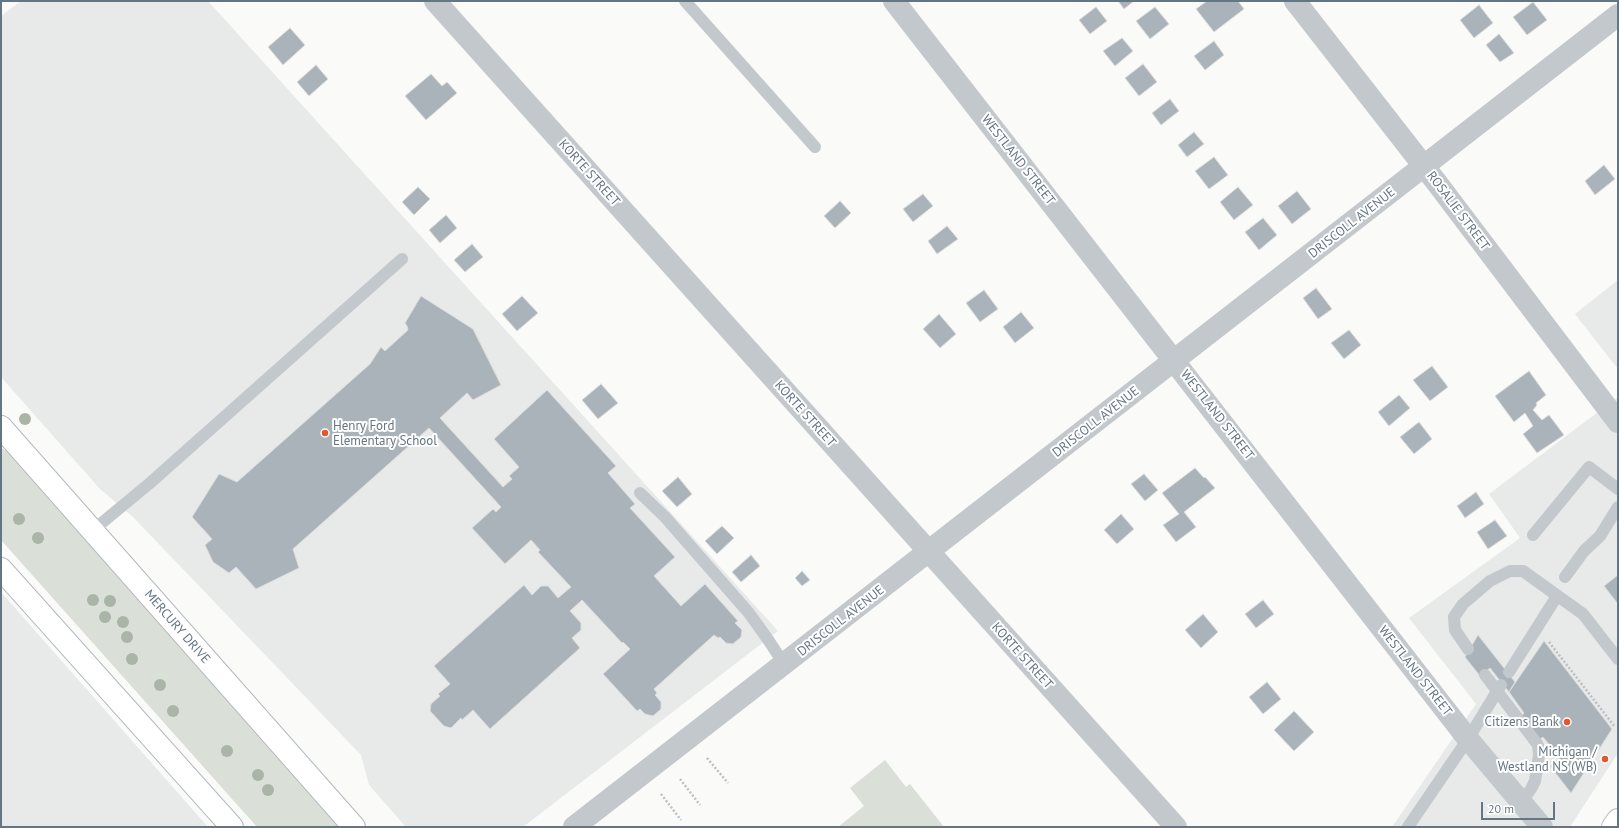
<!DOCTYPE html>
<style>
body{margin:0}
#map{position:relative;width:1619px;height:828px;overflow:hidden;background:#fafaf8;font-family:"PT Sans",sans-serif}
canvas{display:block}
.frame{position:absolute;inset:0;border:2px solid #657683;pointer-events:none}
.scale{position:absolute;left:1481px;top:802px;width:74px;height:18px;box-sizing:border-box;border:2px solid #657683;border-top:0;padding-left:5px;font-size:12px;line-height:14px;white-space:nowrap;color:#657683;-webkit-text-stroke:3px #fff;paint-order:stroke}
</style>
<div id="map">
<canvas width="1619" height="828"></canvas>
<div class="frame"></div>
<div class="scale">20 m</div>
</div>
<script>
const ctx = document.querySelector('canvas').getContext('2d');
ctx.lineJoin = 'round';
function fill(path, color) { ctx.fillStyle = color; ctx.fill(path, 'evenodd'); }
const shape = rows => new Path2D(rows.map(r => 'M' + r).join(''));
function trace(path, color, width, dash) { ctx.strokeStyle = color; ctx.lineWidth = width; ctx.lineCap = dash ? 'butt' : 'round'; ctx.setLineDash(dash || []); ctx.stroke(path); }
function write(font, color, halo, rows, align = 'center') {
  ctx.font = font + ' "PT Sans",sans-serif'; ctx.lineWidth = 4; ctx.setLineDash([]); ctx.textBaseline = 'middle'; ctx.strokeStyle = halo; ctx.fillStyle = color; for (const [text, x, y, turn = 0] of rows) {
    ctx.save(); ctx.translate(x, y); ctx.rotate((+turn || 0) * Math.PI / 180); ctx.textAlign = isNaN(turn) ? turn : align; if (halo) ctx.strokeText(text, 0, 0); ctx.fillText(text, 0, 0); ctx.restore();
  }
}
fill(shape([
 [21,1,208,1,778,631,523,827,406,827,369,785,361,755,133,517,100,489,1,377,1,16],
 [1618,280,1618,369,1575,314],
 [1618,397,1618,753,1570,827,1392,827,1476,704,1409,618,1520,538,1489,494],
 [1,592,208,827,1,827]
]), '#e8e9e9');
fill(shape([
 [1,448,11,453,344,827,257,827,1,540],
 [885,760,906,787,910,784,944,827,838,827,864,806,850,788]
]), '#dadfd7');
const building = shape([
 [1118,1,1134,1,1124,9,1118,1],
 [1207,1,1238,1,1244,9,1214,32,1196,9,1207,1],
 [1533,2,1547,20,1527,35,1513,17,1533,2],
 [1479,5,1493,23,1474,38,1460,20,1479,5],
 [1096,7,1107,21,1090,34,1079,20,1096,7],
 [1155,7,1169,24,1150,39,1136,21,1155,7],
 [290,28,305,45,283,65,268,47,290,28],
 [1499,34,1514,53,1500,62,1486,45,1499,34],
 [1122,38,1133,51,1115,66,1103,51,1122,38],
 [1214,41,1224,55,1205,70,1194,56,1214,41],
 [1143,64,1157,82,1139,96,1125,78,1143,64],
 [316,65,328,79,309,96,297,82,316,65],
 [431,74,442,86,447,82,457,93,426,120,405,96,431,74],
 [1170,99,1179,111,1161,125,1152,113,1170,99],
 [1194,132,1204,144,1187,157,1178,145,1194,132],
 [1214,157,1228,175,1209,189,1195,171,1214,157],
 [1604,165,1615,179,1595,195,1585,181,1604,165],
 [418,187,430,199,414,215,402,202,418,187],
 [1238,187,1253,205,1234,220,1220,202,1238,187],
 [1297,191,1311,209,1292,224,1278,206,1297,191],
 [923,194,933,206,913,222,903,209,923,194],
 [840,201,851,213,835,228,824,216,840,201],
 [446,215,457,228,440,243,429,230,446,215],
 [1263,218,1277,235,1259,250,1245,232,1263,218],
 [947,226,958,239,937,254,928,241,947,226],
 [472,244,483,257,465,272,454,260,472,244],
 [1316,288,1332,309,1318,319,1303,298,1316,288],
 [984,290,998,309,980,322,966,303,984,290],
 [421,296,473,329,501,385,473,400,467,393,440,418,503,487,512,479,509,476,519,467,494,439,547,390,616,466,608,473,635,504,630,508,675,557,654,576,681,606,705,584,738,621,735,623,742,630,741,637,733,644,726,643,720,637,718,638,714,635,654,689,657,693,655,695,661,702,661,709,653,716,645,714,640,709,637,711,603,674,630,649,623,642,622,643,582,600,570,611,581,623,581,630,572,638,580,648,490,729,473,710,462,720,461,718,451,728,444,726,430,711,431,704,440,696,438,694,450,684,434,666,524,585,532,595,541,586,548,586,558,598,571,587,538,552,540,550,531,540,505,564,472,528,493,509,496,512,501,507,429,428,293,549,299,568,256,589,236,567,229,573,213,562,205,545,212,539,192,517,219,474,237,482,370,364,381,347,385,351,408,330,407,326,405,323,421,296],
 [522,296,538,313,517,331,502,314,522,296],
 [1021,312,1034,328,1015,343,1003,327,1021,312],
 [939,314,956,334,940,348,923,329,939,314],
 [1349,330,1361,345,1344,359,1331,343,1349,330],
 [1432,366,1448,387,1430,401,1413,380,1432,366],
 [1529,371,1546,395,1536,403,1537,405,1533,410,1542,420,1549,415,1564,435,1537,453,1523,434,1533,426,1525,413,1514,422,1495,396,1529,371],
 [601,384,618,403,598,419,582,400,601,384],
 [1399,395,1410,408,1389,426,1378,412,1399,395],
 [1419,422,1432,439,1414,454,1400,437,1419,422],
 [1195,468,1204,478,1205,477,1215,488,1184,512,1196,527,1176,542,1163,525,1179,514,1162,493,1195,468],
 [1144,474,1158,490,1145,501,1131,484,1144,474],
 [678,477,692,494,677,507,662,491,678,477],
 [1476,492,1484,504,1465,518,1457,506,1476,492],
 [1121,514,1134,529,1117,544,1104,530,1121,514],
 [1495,520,1507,536,1488,549,1477,532,1495,520],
 [722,526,734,538,717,554,705,541,722,526],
 [751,555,760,566,741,582,732,572,751,555],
 [802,571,810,580,802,586,795,578,802,571],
 [1618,575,1618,604,1604,586,1618,575],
 [1263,600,1274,614,1256,628,1245,614,1263,600],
 [1203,614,1218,632,1201,648,1185,630,1203,614],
 [1478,635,1515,682,1509,692,1490,668,1480,676,1465,657,1478,635],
 [1544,641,1612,729,1571,793,1550,766,1560,758,1543,737,1539,740,1521,716,1524,713,1509,692,1544,641],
 [1267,682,1281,699,1263,714,1249,697,1267,682],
 [1294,711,1314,732,1294,751,1274,730,1294,711]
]);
fill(building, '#aab3b9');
trace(building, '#dcdcda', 1);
const secondary = shape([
 [1,427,354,827],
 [1,569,232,827]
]);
const primary = shape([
 [1613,827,1618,820]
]);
trace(secondary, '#b3babf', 24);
trace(primary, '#b5babe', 24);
trace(shape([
 [1549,642,1615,727],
 [707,758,728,783],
 [680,779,700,805],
 [661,794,681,820]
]), '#bbbfc2', 2.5, [2, 2]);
trace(shape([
 [685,1,815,147],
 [640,493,665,517,749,613,769,641,784,664],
 [92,531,150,483,402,259],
 [1533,535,1589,467,1618,489],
 [1565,577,1584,551,1600,536,1618,507],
 [1468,649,1455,630,1454,617,1463,604,1490,581,1510,571,1523,571,1583,614,1618,659],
 [1509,672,1557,596],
 [1485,675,1538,745,1539,755,1535,781,1531,789,1522,801],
 [1408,827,1468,739,1501,685]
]), '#c3c8cc', 12);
trace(shape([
 [435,1,1176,827],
 [894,1,1468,739,1542,827],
 [1295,1,1437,183,1618,422],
 [574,827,1618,15]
]), '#c3c8cc', 22);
trace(secondary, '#fff', 22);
trace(primary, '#fff', 22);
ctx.fillStyle = '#aab4a7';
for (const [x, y] of [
 [25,419],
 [19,519],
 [38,538],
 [93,600],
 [110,601],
 [105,617],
 [123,622],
 [127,637],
 [132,659],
 [160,685],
 [173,711],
 [227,751],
 [258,775],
 [268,790]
]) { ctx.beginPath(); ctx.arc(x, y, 6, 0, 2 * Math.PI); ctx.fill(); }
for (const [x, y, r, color] of [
 [325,433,4,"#e4572e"],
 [1567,722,4,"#e4572e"],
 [1605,759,4,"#e4572e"]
]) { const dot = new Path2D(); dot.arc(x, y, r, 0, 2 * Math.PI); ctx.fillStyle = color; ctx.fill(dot); trace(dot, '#fff', 1.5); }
write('13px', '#657683', '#fff', [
 ["WESTLAND STREET",1018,160,52],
 ["KORTE STREET",589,173,48],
 ["ROSALIE STREET",1458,211,53],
 ["DRISCOLL AVENUE",1352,223,-38],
 ["KORTE STREET",805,414,48],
 ["WESTLAND STREET",1217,415,52],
 ["DRISCOLL AVENUE",1096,422,-38],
 ["DRISCOLL AVENUE",841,621,-38],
 ["MERCURY DRIVE",177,627,49],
 ["KORTE STREET",1022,656,48],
 ["WESTLAND STREET",1415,671,52]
]);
write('13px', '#657683', '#fff', [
 ["Henry Ford",333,426,"left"],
 ["Elementary School",333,441,"left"],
 ["Citizens Bank",1559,722],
 ["Michigan /",1597,752],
 ["Westland NS (WB)",1597,767]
], 'right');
</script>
